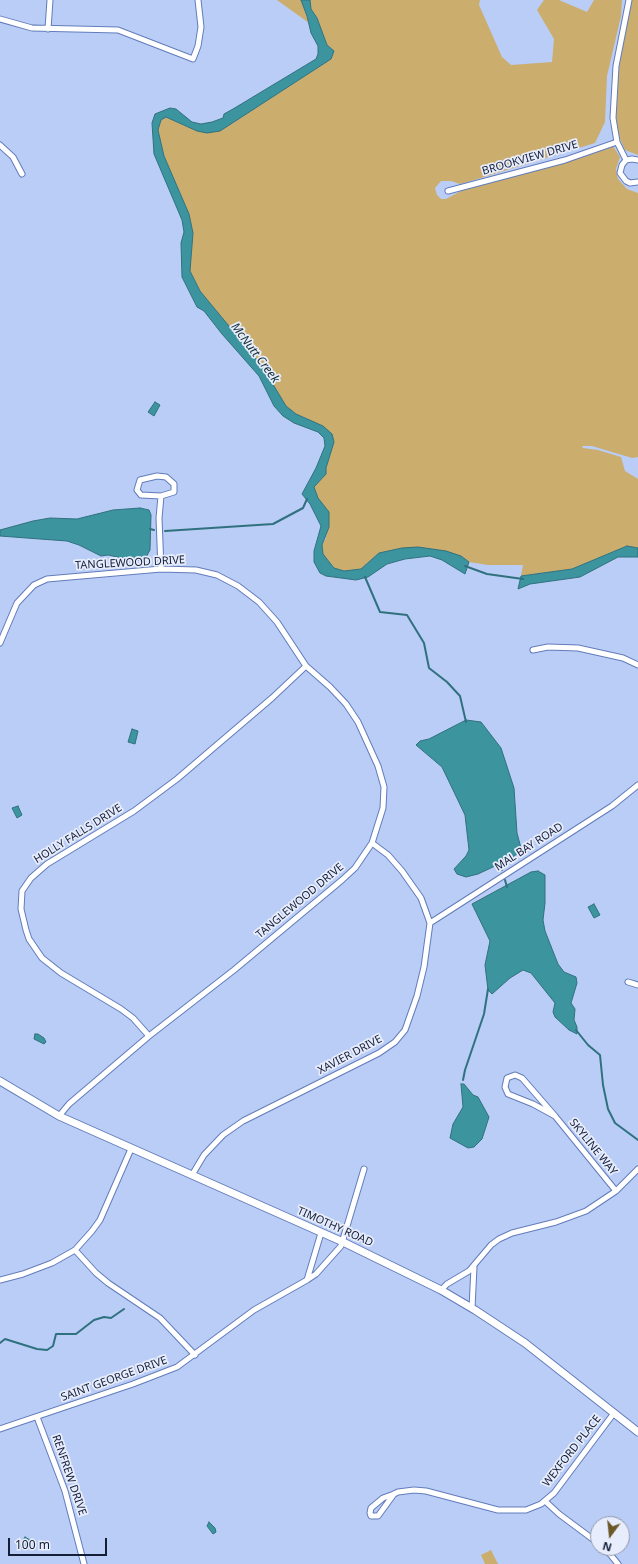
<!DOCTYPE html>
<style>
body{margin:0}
#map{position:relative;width:638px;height:1564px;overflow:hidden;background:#bacdf6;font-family:"Noto Sans",sans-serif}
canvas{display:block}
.north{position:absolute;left:590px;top:1516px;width:40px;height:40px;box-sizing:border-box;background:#e7edfc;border:1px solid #939aad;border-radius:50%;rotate:195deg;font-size:11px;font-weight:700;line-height:16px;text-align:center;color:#141e37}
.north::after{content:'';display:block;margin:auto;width:14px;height:18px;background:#6c5727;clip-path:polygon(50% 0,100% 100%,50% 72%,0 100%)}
.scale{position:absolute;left:8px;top:1538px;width:99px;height:18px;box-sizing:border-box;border:2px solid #141e37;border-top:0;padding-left:5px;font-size:12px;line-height:14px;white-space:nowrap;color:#141e37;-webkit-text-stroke:3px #e7edfc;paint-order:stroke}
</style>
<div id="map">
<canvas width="638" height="1564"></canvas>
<div class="north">N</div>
<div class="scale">100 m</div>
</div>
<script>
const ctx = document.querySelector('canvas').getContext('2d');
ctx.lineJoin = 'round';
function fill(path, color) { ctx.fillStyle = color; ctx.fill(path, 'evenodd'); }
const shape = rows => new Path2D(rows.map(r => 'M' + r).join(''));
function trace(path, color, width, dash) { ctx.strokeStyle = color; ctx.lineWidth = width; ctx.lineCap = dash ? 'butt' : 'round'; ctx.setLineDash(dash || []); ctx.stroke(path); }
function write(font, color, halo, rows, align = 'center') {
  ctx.font = font + ' "Noto Sans",sans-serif'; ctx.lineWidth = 3.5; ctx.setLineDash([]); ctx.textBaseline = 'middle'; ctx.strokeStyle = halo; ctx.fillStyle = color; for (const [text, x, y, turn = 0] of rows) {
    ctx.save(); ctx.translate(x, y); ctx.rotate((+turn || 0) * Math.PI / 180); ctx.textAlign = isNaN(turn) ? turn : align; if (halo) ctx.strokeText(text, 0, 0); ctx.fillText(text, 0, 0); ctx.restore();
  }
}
fill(shape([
 [277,0,301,0,309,23],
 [310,0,480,0,479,5,502,57,511,65,552,62,554,39,537,10,544,0,559,0,587,12,594,0,622,0,621,16,607,76,605,122,595,143,471,181,460,184,451,181,441,181,435,188,437,195,441,199,446,199,461,191,583,157,613,146,620,157,616,169,618,179,627,189,638,193,638,457,632,458,592,446,582,446,583,448,598,450,621,457,625,471,638,479,638,548,627,546,572,569,521,576,523,565,488,565,469,562,461,556,392,551,379,553,361,569,344,571,334,568,323,554,322,545,326,538,329,512,318,498,314,487,326,474,326,468,334,442,308,419,296,414,286,406,262,366,200,291,190,271,193,233,189,214,164,156,158,129,161,120,166,117,197,131,220,131,331,59,334,51,327,45,317,18,311,9],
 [630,0,638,0,638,155,625,150,617,132,615,93],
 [491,1550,498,1564,485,1564,481,1555]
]), '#cbad6d');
const water = shape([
 [301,0,310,0,311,9,317,18,327,45,334,51,331,59,220,131,207,133,197,131,166,117,161,120,158,130,164,156,189,214,193,233,190,271,200,291,262,366,286,406,296,414,323,426,332,434,334,442,326,468,326,474,314,487,318,498,329,512,329,527,322,545,323,554,330,563,334,568,344,571,361,569,379,553,402,548,418,547,446,551,461,556,469,562,465,574,442,560,430,556,405,559,387,564,368,577,356,580,326,576,320,573,314,562,314,551,321,526,310,504,302,494,316,468,325,446,324,438,318,432,294,423,283,416,274,406,259,376,222,334,204,311,197,307,182,277,181,243,184,232,182,220,154,154,152,123,155,114,170,108,176,109,192,122,201,124,212,122,223,118,224,114,233,109,316,59,318,54,318,46,311,33,307,16,301,0],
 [155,402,160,405,154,416,148,412,155,402],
 [140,508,149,510,151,515,150,550,145,559,136,561,108,555,101,556,79,545,67,541,0,536,0,530,33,521,50,518,77,519,113,510,140,508],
 [627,546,638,548,638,557,618,557,580,577,530,584,518,589,521,576,572,569,627,546],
 [466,720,481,722,501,748,514,788,517,833,521,848,521,851,510,859,478,874,466,877,457,874,454,869,466,856,469,850,465,815,442,767,416,745,420,741,429,739,466,720],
 [132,729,138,731,135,744,128,742,132,729],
 [18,806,22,815,17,818,12,808,18,806],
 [538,871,545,875,545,903,543,920,545,931,558,964,564,972,576,977,577,983,571,1003,575,1009,574,1020,577,1027,577,1034,569,1030,555,1017,553,1012,555,1003,531,973,523,970,510,978,492,994,488,990,485,965,490,941,472,904,531,872,538,871],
 [594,904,600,915,594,918,588,907,594,904],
 [35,1034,38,1034,44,1038,46,1042,44,1044,34,1039,35,1034],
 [461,1084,464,1084,473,1095,478,1097,489,1117,482,1139,474,1147,468,1148,450,1138,453,1124,463,1107,461,1084],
 [209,1522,215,1528,216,1532,213,1534,207,1526,209,1522],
 [25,1537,30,1540,25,1550,20,1546,25,1537]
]);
fill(water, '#3c949e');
trace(water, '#30717f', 1);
trace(shape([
 [150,529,154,530],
 [165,531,273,524,303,508,307,499],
 [465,566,487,574,523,579],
 [365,577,380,612,407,615,424,643,429,668,447,682,460,696,466,722],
 [499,862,502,870],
 [505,880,507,887],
 [576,1030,588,1045,600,1055,603,1085,608,1109,615,1123,638,1140],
 [463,1080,465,1070,484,1014,488,989],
 [0,1343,5,1339,37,1349,47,1350,53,1346,56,1334,76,1334,94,1320,104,1317,111,1318,124,1309]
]), '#30717f', 2);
const street = shape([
 [0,19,32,28,118,30,193,59,198,46,201,27,198,0],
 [48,29,50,0],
 [0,145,13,157,22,174],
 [626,160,617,142,613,118,616,66,629,0],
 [638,160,632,159,626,160,622,165,620,173,626,181,630,183,638,182],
 [448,191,565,160,617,142],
 [161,569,159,518,161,496,174,492,174,484,166,477,157,476,140,480,137,490,141,495,161,496],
 [0,643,17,603,34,585,47,579,161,569,196,570,217,575,238,586,259,602,277,622,306,666,330,687,346,704,358,722,378,766,384,787,383,808,372,843,355,868,342,880,234,970,149,1036,69,1104,59,1116],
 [533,650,548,647,578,648,623,658,638,665],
 [430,923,612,806,638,785],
 [628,982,638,985],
 [149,1036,133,1018,121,1009,61,973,42,958,29,939,26,930,21,909,22,891,31,878,47,864,134,811,177,779,272,698,306,666],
 [555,1116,533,1104,508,1094,505,1087,507,1078,515,1075,522,1078,555,1116,616,1191],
 [192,1175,204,1155,223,1135,243,1121,379,1053,395,1042,405,1030,417,996,424,967,430,923,421,898,402,871,388,855,372,843],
 [75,1250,96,1273,108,1283,160,1318,195,1355],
 [0,1280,23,1274,52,1263,75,1250,92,1231,100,1220,131,1149],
 [307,1280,321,1233],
 [441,1290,447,1284,469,1271,491,1245,499,1239,512,1233,556,1222,586,1211,616,1191,638,1169],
 [472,1308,474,1267],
 [37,1417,65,1491,84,1564],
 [0,1429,133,1384,177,1367,254,1310,307,1280,316,1274,341,1246,364,1169],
 [394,1494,378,1516,371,1516,370,1513,371,1508,383,1498,394,1494,398,1492,414,1490,426,1491,498,1510,526,1510,541,1504,554,1493,614,1413],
 [545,1501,559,1514,598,1543],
 [605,1548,618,1564]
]);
const secondary = shape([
 [0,1081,59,1116,343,1242,441,1290,475,1310,525,1343,638,1432]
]);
trace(street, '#627cbb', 7);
trace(secondary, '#627cbb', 9);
trace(street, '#fff', 5);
trace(secondary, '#fff', 7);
write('11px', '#141e37', '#e7edfc', [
 ["BROOKVIEW DRIVE",530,158,-16],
 ["TANGLEWOOD DRIVE",130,563,-3],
 ["HOLLY FALLS DRIVE",78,834,-32],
 ["MAL BAY ROAD",529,847,-33],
 ["TANGLEWOOD DRIVE",300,901,-40],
 ["XAVIER DRIVE",350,1055,-28],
 ["SKYLINE WAY",593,1147,51],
 ["TIMOTHY ROAD",335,1227,24],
 ["SAINT GEORGE DRIVE",114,1379,-20],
 ["WEXFORD PLACE",572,1451,-52],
 ["RENFREW DRIVE",69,1475,71]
]);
write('italic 12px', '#132e32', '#e7edfc', [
 ["McNutt Creek",255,353,53]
]);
</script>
